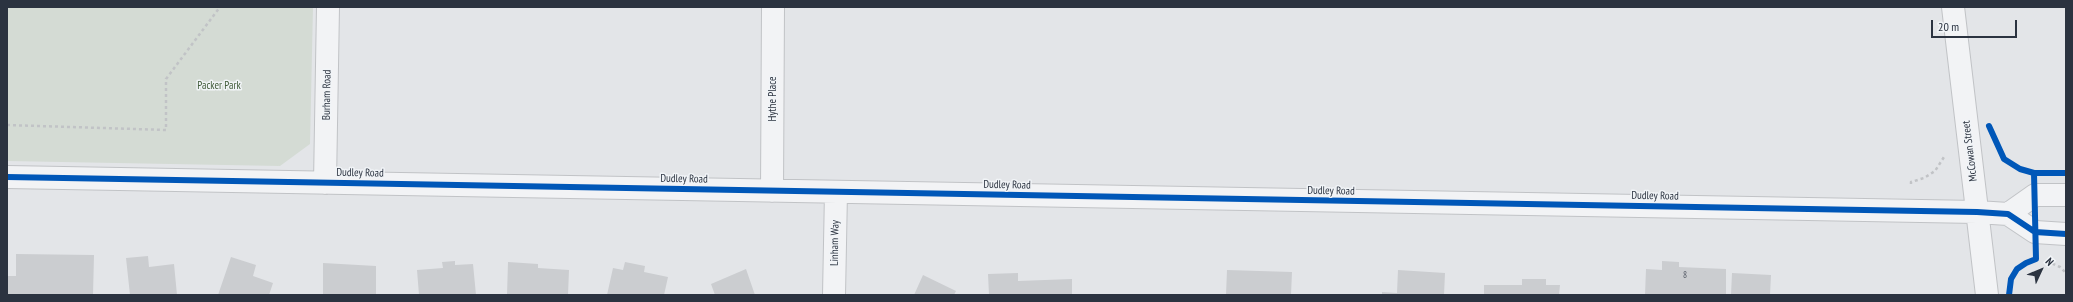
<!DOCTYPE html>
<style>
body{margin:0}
#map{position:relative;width:2073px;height:302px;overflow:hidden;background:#e3e5e8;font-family:"PT Sans Narrow",sans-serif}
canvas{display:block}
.frame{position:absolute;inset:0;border:8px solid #2b3340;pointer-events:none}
.north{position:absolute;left:2021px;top:250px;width:40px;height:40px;-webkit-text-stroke:3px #f1f4f7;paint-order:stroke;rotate:46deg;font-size:11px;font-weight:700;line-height:16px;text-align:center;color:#2b3340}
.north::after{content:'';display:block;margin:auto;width:14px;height:18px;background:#2b3340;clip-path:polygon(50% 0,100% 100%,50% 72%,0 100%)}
.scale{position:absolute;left:1931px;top:20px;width:86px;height:18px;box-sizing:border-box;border:2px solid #2b3340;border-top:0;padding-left:5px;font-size:12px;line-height:14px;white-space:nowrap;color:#2b3340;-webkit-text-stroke:3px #f1f4f7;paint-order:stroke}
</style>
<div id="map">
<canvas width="2073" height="302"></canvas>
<div class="frame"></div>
<div class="north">N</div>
<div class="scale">20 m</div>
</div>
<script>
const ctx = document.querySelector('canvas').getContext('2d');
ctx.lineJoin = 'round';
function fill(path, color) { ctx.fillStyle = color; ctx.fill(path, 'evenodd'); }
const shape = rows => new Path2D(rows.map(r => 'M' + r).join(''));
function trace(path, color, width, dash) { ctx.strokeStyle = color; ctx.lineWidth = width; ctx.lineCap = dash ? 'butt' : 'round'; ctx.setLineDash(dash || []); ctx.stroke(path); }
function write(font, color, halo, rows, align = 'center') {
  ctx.font = font + ' "PT Sans Narrow",sans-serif'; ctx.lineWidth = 3; ctx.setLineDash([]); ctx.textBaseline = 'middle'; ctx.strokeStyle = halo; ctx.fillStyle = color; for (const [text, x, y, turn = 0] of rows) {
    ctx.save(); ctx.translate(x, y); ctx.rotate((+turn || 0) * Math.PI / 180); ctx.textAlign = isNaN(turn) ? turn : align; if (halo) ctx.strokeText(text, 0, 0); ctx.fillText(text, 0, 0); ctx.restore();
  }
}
fill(shape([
 [7,7,313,7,310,144,280,166,7,161]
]), '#d4dbd4');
fill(shape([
 [16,254,94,255,93,295,7,295,7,276,16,276],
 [148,256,149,267,174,264,177,295,130,295,126,258],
 [231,257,256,265,253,276,273,283,269,295,218,295],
 [455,261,455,265,473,264,476,295,419,295,417,270,443,268,442,262],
 [1662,261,1679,262,1679,267,1726,269,1726,295,1645,295,1646,269,1662,270],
 [508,262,538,264,538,268,569,270,568,295,507,295],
 [625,262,645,266,644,272,668,277,664,295,607,295,613,268,623,270],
 [323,263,376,266,376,295,323,295],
 [746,269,755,295,715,295,711,284],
 [1227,270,1292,272,1291,295,1226,295],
 [1398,270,1445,273,1444,295,1382,295,1382,292,1397,293],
 [1018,273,1018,281,1072,279,1072,295,989,295,988,274],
 [1732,273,1771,275,1770,295,1731,295],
 [923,275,956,291,954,295,914,295],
 [1522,279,1546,279,1546,285,1560,285,1559,295,1484,295,1484,285,1522,285]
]), '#cbcdd0');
const street = shape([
 [1953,7,1987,295],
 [7,177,1977,212,2008,214,2035,232,2066,234],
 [325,183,328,7],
 [772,191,773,7],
 [2008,214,2035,195,2066,195],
 [834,295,836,192]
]);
trace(street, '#c1c3c6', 24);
trace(shape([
 [7,125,166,130,166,79,220,7],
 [1911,184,1911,182,1924,178,1935,171,1944,157],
 [2047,261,2060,267,2066,273]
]), '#c1c3c6', 2.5, [3, 3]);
trace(street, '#f2f3f5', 22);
trace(shape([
 [1989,126,2004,159,2020,169,2034,173,2066,173],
 [7,177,1977,212,2008,214,2035,232,2066,234],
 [2009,295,2011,279,2017,269,2026,263,2036,259,2034,173]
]), '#0057b8', 6);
write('9px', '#545a65', null, [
 ["8",1685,275]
]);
write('11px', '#405b39', '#f1f4f7', [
 ["Packer Park",219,86]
]);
write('11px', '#2b3340', '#f1f4f7', [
 ["Burham Road",327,95,-89],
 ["Hythe Place",773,99,-90],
 ["McCowan Street",1970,151,-97],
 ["Dudley Road",360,173,1],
 ["Dudley Road",684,179,1],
 ["Dudley Road",1007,185,1],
 ["Dudley Road",1331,191,1],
 ["Dudley Road",1655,196,1],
 ["Linham Way",835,243,-89]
]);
</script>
